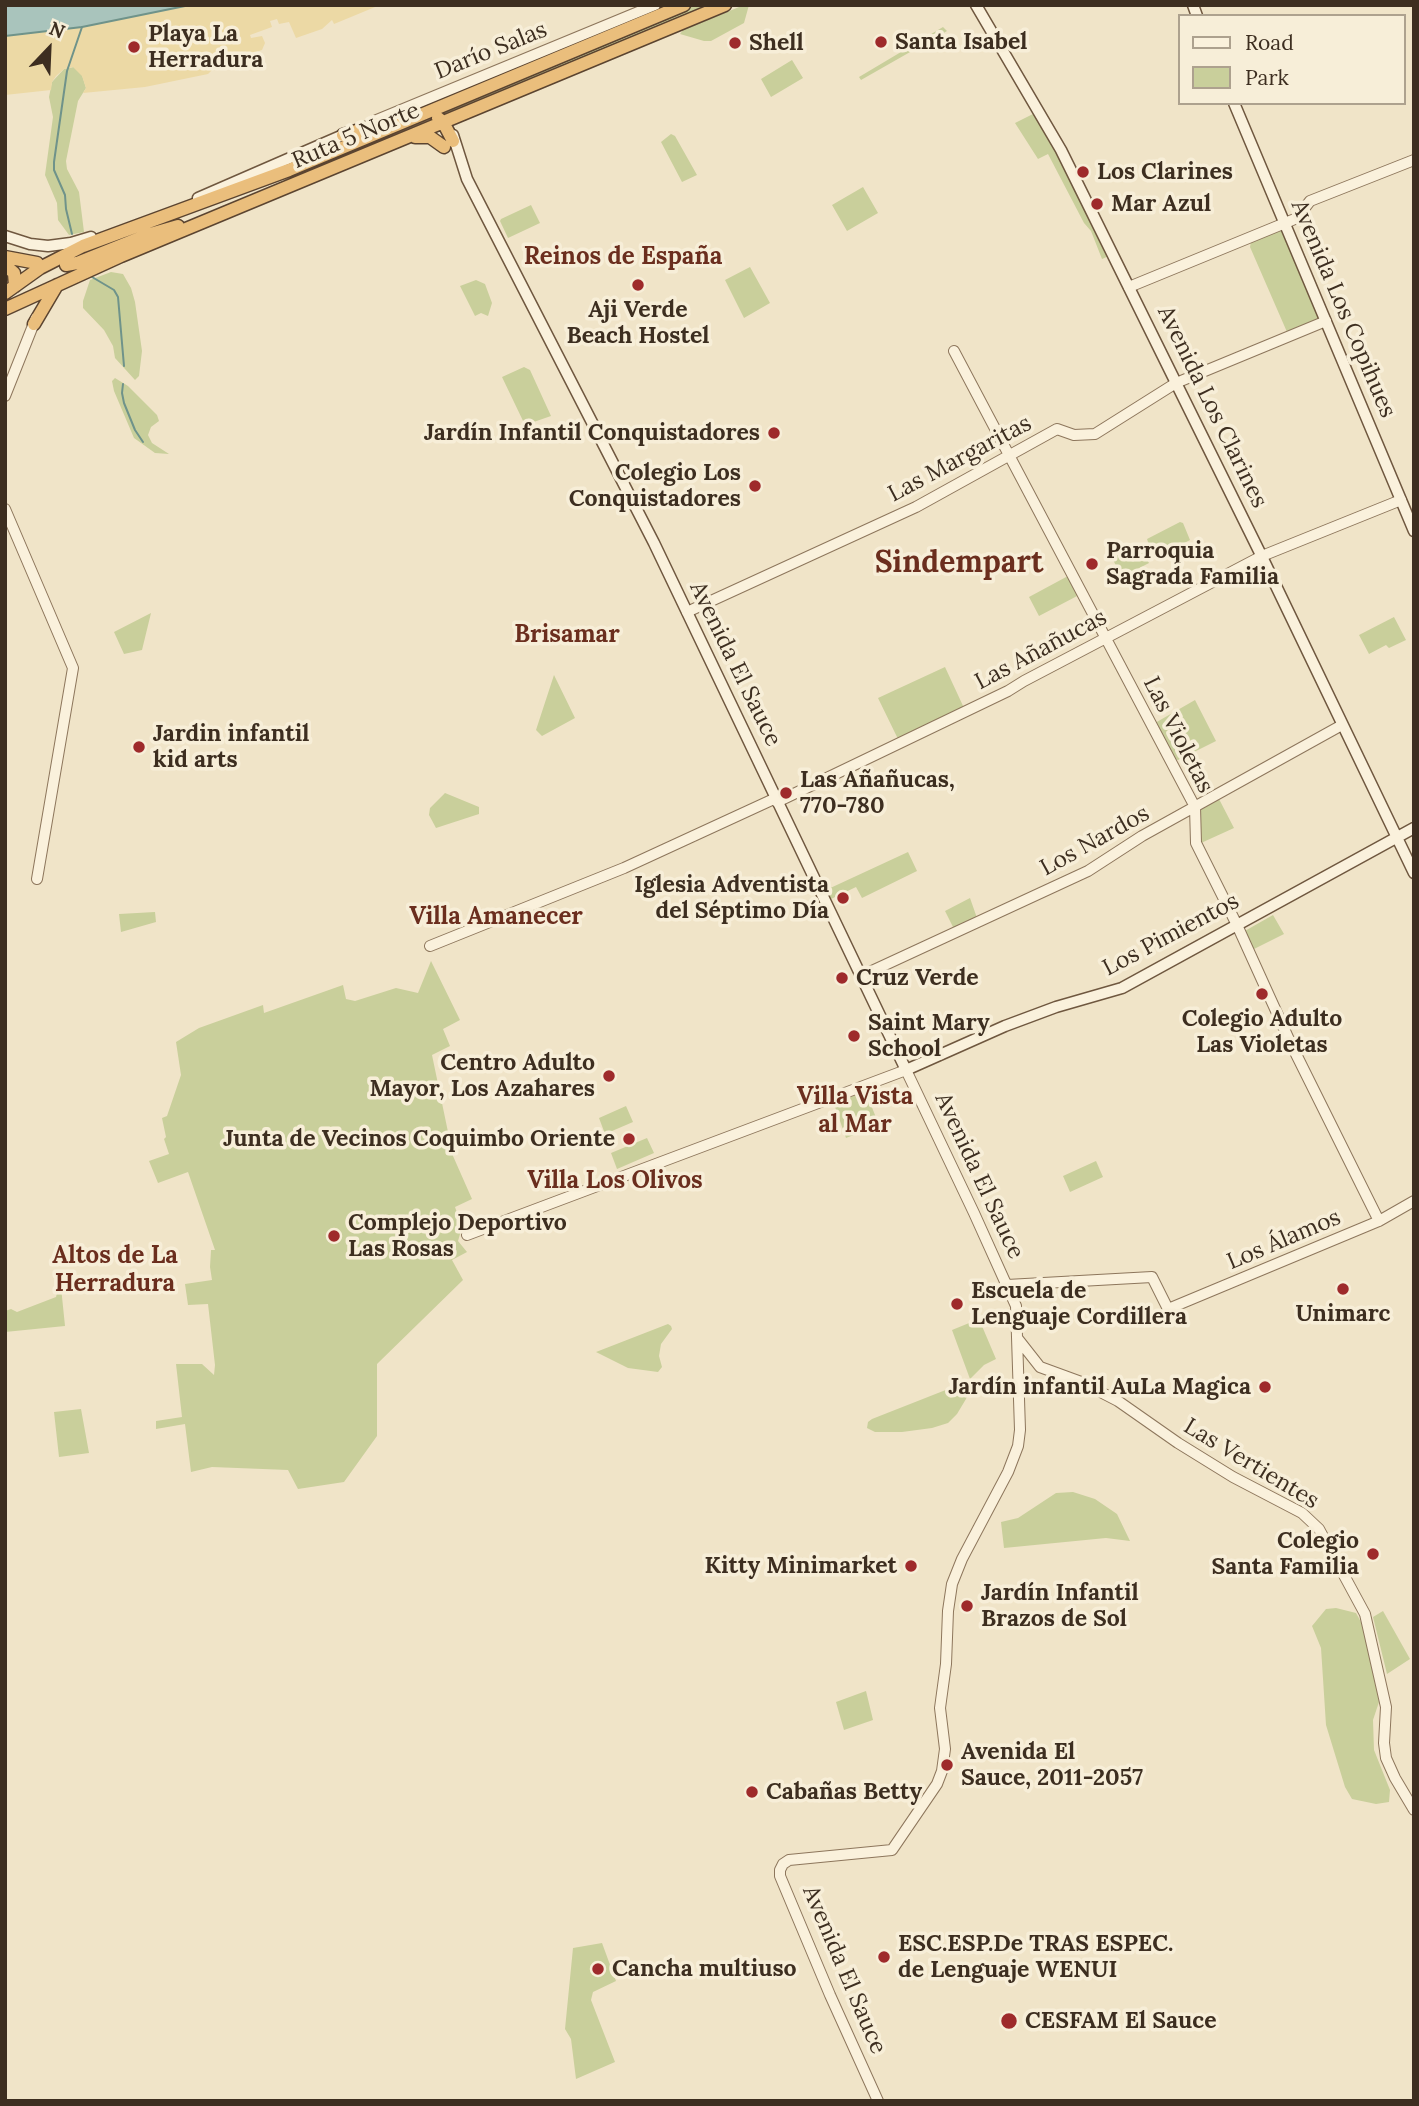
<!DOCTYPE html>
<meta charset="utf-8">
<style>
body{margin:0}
#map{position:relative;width:1419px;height:2106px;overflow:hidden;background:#f0e4c8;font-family:Lora,serif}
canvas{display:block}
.frame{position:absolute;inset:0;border:7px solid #3d2e20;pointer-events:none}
.legend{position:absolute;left:1178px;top:14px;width:228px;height:91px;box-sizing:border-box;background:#f7eed8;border:2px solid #ada18e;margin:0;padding:9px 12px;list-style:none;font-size:21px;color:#3d2e20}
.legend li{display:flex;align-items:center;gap:14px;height:35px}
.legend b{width:35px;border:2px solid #ada18e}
.north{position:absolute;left:14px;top:14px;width:70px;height:70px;-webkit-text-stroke:5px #f7eed8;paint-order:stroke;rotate:23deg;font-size:19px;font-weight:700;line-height:28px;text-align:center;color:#3d2e20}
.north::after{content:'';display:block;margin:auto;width:24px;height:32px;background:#3d2e20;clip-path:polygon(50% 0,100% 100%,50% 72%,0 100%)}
</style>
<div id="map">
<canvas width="1419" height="2106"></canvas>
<div class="frame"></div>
<ul class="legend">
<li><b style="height:9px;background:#faf1dc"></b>Road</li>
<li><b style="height:19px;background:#c9cf9b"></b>Park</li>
</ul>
<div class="north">N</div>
</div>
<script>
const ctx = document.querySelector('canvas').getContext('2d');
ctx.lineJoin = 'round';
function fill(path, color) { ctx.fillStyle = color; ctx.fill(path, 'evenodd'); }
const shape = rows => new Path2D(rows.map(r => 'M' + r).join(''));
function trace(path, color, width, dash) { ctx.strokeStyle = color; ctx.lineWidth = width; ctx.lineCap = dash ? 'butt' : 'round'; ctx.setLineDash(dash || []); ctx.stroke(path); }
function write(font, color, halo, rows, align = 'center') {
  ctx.font = font + ' Lora,serif'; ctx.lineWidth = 7; ctx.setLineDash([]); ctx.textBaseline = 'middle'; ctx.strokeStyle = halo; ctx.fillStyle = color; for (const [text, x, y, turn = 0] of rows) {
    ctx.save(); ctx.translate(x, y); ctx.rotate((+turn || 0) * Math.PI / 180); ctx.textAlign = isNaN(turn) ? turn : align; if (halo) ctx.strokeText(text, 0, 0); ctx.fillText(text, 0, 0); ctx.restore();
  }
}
fill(shape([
 [694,5,715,5,443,118,435,113],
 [744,5,749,5,744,23,711,41,704,41,680,34,683,30],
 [943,27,947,31,861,80,859,77],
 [792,60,803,78,771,97,761,79],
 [74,67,82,75,86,88,78,101,66,161,67,169,79,192,84,232,69,235,58,220,57,203,45,175,53,117,49,97,52,82,64,69],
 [1033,114,1059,151,1109,256,1102,259,1091,231,1084,223,1048,154,1038,159,1015,123],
 [671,134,675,136,697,175,682,182,661,142],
 [863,187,878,213,847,231,832,205],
 [531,205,540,223,508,238,500,221,501,219],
 [1280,230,1284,232,1319,318,1317,321,1287,332,1250,247,1251,242],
 [750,267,770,303,744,318,725,280],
 [111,272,123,274,131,288,135,302,142,351,139,376,135,380,115,358,113,346,104,330,83,308,83,301,90,280],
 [476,280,485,284,492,303,488,316,481,313,475,316,460,286],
 [524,367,530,370,551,416,525,425,502,377],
 [115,378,128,386,157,415,159,421,151,427,148,435,152,443,169,454,155,453,134,438,114,391,112,381],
 [1180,522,1183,523,1190,540,1156,558,1153,557,1147,539],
 [1138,544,1149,563,1122,577,1112,558],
 [1068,576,1079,595,1039,616,1029,597],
 [151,613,142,650,124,654,114,632],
 [1394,617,1406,640,1389,648,1386,645,1369,654,1359,635],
 [945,667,964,708,898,739,878,698],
 [554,675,575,718,542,736,536,730],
 [1195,700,1216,741,1178,760,1174,759,1155,723],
 [445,793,479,807,479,814,436,828,429,815,430,808],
 [1219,799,1234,828,1201,843,1197,836,1199,809],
 [908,852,917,871,862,898,856,887,831,899,826,890],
 [970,898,977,918,956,928,953,927,945,911],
 [155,912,156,922,121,932,119,914],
 [1273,915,1284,934,1252,950,1243,932],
 [431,961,460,1020,443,1029,450,1046,432,1055,453,1156,472,1199,455,1207,462,1227,458,1241,467,1252,452,1260,463,1280,377,1364,377,1436,344,1482,298,1489,288,1470,212,1467,191,1472,185,1424,156,1429,156,1421,182,1417,176,1364,202,1364,214,1375,215,1365,208,1304,188,1305,185,1284,212,1280,210,1267,211,1250,215,1250,188,1172,158,1183,149,1161,169,1154,164,1139,166,1137,162,1118,167,1116,181,1075,176,1042,199,1028,263,1005,264,1013,343,985,346,999,355,1001,396,988,418,993],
 [862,1092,867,1095,879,1125,846,1138,834,1104],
 [626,1106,633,1122,605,1134,599,1118],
 [647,1138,654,1153,617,1169,611,1153],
 [1096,1161,1103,1177,1070,1192,1063,1176],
 [61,1287,65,1326,5,1332,5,1311,11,1309,17,1312,56,1297,58,1289],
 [979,1319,996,1359,984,1365,970,1379,952,1330],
 [668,1324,671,1326,672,1329,661,1344,659,1356,662,1367,658,1372,628,1368,596,1352],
 [966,1382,971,1384,966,1399,957,1414,948,1423,932,1428,902,1432,875,1432,867,1428,868,1422,872,1419],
 [81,1409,89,1453,59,1457,54,1412],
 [1073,1492,1095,1499,1117,1514,1130,1541,1106,1538,1004,1548,1001,1522,1018,1518,1056,1493],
 [1336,1608,1356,1613,1361,1622,1373,1670,1379,1702,1373,1720,1374,1750,1390,1790,1389,1802,1376,1804,1352,1799,1345,1787,1326,1725,1321,1648,1312,1626,1326,1609],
 [1383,1611,1410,1659,1387,1674,1373,1617],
 [866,1691,873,1720,844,1730,836,1702],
 [602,1943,616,1981,593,1992,591,2000,615,2062,576,2079,571,2039,565,2029,573,1948]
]), '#c9cf9b');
fill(shape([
 [190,5,380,5,334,24,332,20,322,29,296,38,289,22,279,24,277,19,270,21,272,27,250,35,251,38,262,36,265,43,262,50,217,65,208,74,145,87,83,93,86,88,82,76,73,67,64,69,56,76,52,82,51,90,5,95,5,36,82,27]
]), '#ecd9a5');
const water = shape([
 [5,5,190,5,82,27,5,36,5,5]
]);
fill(water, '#a9c4bc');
trace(water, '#6f938a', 2);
trace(shape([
 [72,234,66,209,65,195,54,170,54,162,67,71,82,27],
 [92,277,114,290,118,297,124,366],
 [123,384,122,393,124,403,135,430,143,442]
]), '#6f938a', 2);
const tertiary = shape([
 [374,121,655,5],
 [1129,287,1290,221,1297,218,1310,201,1414,160],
 [954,351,1195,807,1196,843,1237,925,1291,1044,1379,1221],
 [5,396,36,318],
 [5,509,73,668,37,879],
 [687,612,916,507,1057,429,1074,435,1095,434,1176,383,1326,321],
 [777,802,1008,691,1024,681,1262,556,1401,500],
 [430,946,624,868,776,798],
 [861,976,1088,871,1142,836,1342,725],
 [467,1235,906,1070,974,1213,1016,1306,1020,1430,1018,1446,1008,1472,962,1559,952,1584,948,1611,946,1664,940,1708,945,1749,942,1771,937,1784,892,1850,789,1860,783,1864,780,1870,780,1876,830,1995,878,2101],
 [1007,1285,1152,1277,1168,1309,1379,1221,1414,1201],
 [1018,1339,1040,1367,1081,1382,1118,1401,1178,1443,1233,1477,1302,1513,1319,1529,1365,1614,1386,1707,1384,1743,1386,1758,1395,1778,1414,1810]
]);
const secondary = shape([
 [976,5,1061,150,1264,561,1414,873],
 [1193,5,1197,16],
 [1234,103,1414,531],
 [453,135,467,179,654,543,906,1070,1005,1026,1056,1007,1122,988,1414,828],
 [198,198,343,135],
 [5,236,30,244,48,246,71,243,91,237]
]);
const trunk = shape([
 [438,118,443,122,453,141],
 [343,135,383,123],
 [415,137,430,137,444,147],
 [5,257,37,263],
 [5,265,14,273,15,286],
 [66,265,77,263,147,235,178,226],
 [5,293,40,268,83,246,289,170,684,5],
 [5,309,121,256,725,5],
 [34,324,57,285]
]);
trace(tertiary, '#8d765c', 12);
trace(secondary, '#6f573f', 13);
trace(trunk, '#5b4430', 15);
trace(tertiary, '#faf1dc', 10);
trace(secondary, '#faf1dc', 10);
trace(trunk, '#eabe7c', 12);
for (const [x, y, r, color] of [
 [881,42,7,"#9e2a2b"],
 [735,43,7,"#9e2a2b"],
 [134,47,7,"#9e2a2b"],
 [1083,172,7,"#9e2a2b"],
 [1097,204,7,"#9e2a2b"],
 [638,285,7,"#9e2a2b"],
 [774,433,7,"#9e2a2b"],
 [755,486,7,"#9e2a2b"],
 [1092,564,7,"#9e2a2b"],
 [139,747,7,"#9e2a2b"],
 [786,793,7,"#9e2a2b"],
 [843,898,7,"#9e2a2b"],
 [842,978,7,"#9e2a2b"],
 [1262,994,7,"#9e2a2b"],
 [854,1036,7,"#9e2a2b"],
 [609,1076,7,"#9e2a2b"],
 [629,1139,7,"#9e2a2b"],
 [334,1236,7,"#9e2a2b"],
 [1343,1289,7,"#9e2a2b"],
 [957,1304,7,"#9e2a2b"],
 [1265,1387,7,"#9e2a2b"],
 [1373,1554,7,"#9e2a2b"],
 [911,1566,7,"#9e2a2b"],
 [967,1606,7,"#9e2a2b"],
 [947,1765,7,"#9e2a2b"],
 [752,1792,7,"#9e2a2b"],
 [884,1957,7,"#9e2a2b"],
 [598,1969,7,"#9e2a2b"],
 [1009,2021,9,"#9e2a2b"]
]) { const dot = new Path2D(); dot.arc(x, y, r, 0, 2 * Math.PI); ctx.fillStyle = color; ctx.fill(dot); trace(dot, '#f7eed8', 2.5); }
write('bold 23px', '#3d2e20', '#f7eed8', [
 ["Playa La",148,34],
 ["Herradura",148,60],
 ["Santa Isabel",895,42],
 ["Shell",749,43],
 ["Los Clarines",1097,172],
 ["Mar Azul",1111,204],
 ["Aji Verde",638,310,"center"],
 ["Beach Hostel",638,336,"center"],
 ["Jardín Infantil Conquistadores",760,433,"right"],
 ["Colegio Los",741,473,"right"],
 ["Conquistadores",741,499,"right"],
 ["Parroquia",1106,551],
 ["Sagrada Familia",1106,577],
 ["Jardin infantil",153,734],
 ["kid arts",153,760],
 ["Las Añañucas,",800,780],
 ["770-780",800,806],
 ["Iglesia Adventista",829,885,"right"],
 ["del Séptimo Día",829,911,"right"],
 ["Cruz Verde",856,978],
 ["Colegio Adulto",1262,1019,"center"],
 ["Las Violetas",1262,1045,"center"],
 ["Saint Mary",868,1023],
 ["School",868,1049],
 ["Centro Adulto",595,1063,"right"],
 ["Mayor, Los Azahares",595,1089,"right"],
 ["Junta de Vecinos Coquimbo Oriente",615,1139,"right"],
 ["Complejo Deportivo",348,1223],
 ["Las Rosas",348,1249],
 ["Escuela de",971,1291],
 ["Lenguaje Cordillera",971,1317],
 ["Unimarc",1343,1314,"center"],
 ["Jardín infantil AuLa Magica",1251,1387,"right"],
 ["Colegio",1359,1541,"right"],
 ["Santa Familia",1359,1567,"right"],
 ["Kitty Minimarket",897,1566,"right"],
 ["Jardín Infantil",981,1593],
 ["Brazos de Sol",981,1619],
 ["Avenida El",961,1752],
 ["Sauce, 2011-2057",961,1778],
 ["Cabañas Betty",766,1792],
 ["ESC.ESP.De TRAS ESPEC.",898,1944],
 ["de Lenguaje WENUI",898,1970],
 ["Cancha multiuso",612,1969],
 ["CESFAM El Sauce",1025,2021]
], 'left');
write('23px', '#3d2e20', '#f7eed8', [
 ["Darío Salas",491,51,-22],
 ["Ruta 5 Norte",356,136,-23],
 ["Avenida Los Copihues",1343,309,67],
 ["Avenida Los Clarines",1212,407,64],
 ["Las Margaritas",960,459,-28],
 ["Las Añañucas",1041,650,-28],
 ["Avenida El Sauce",735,664,64],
 ["Las Violetas",1178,735,63],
 ["Los Nardos",1095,841,-29],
 ["Los Pimientos",1171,935,-28],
 ["Avenida El Sauce",979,1176,65],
 ["Los Álamos",1284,1240,-23],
 ["Las Vertientes",1251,1464,31],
 ["Avenida El Sauce",844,1970,67]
]);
write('bold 24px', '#6b2e1e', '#f7eed8', [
 ["Reinos de España",623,257],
 ["Brisamar",567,635],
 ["Villa Amanecer",496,917],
 ["Villa Vista",855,1097],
 ["al Mar",855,1125],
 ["Villa Los Olivos",615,1181],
 ["Altos de La",115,1256],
 ["Herradura",115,1284]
]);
write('bold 30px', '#6b2e1e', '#f7eed8', [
 ["Sindempart",959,563]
]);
</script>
